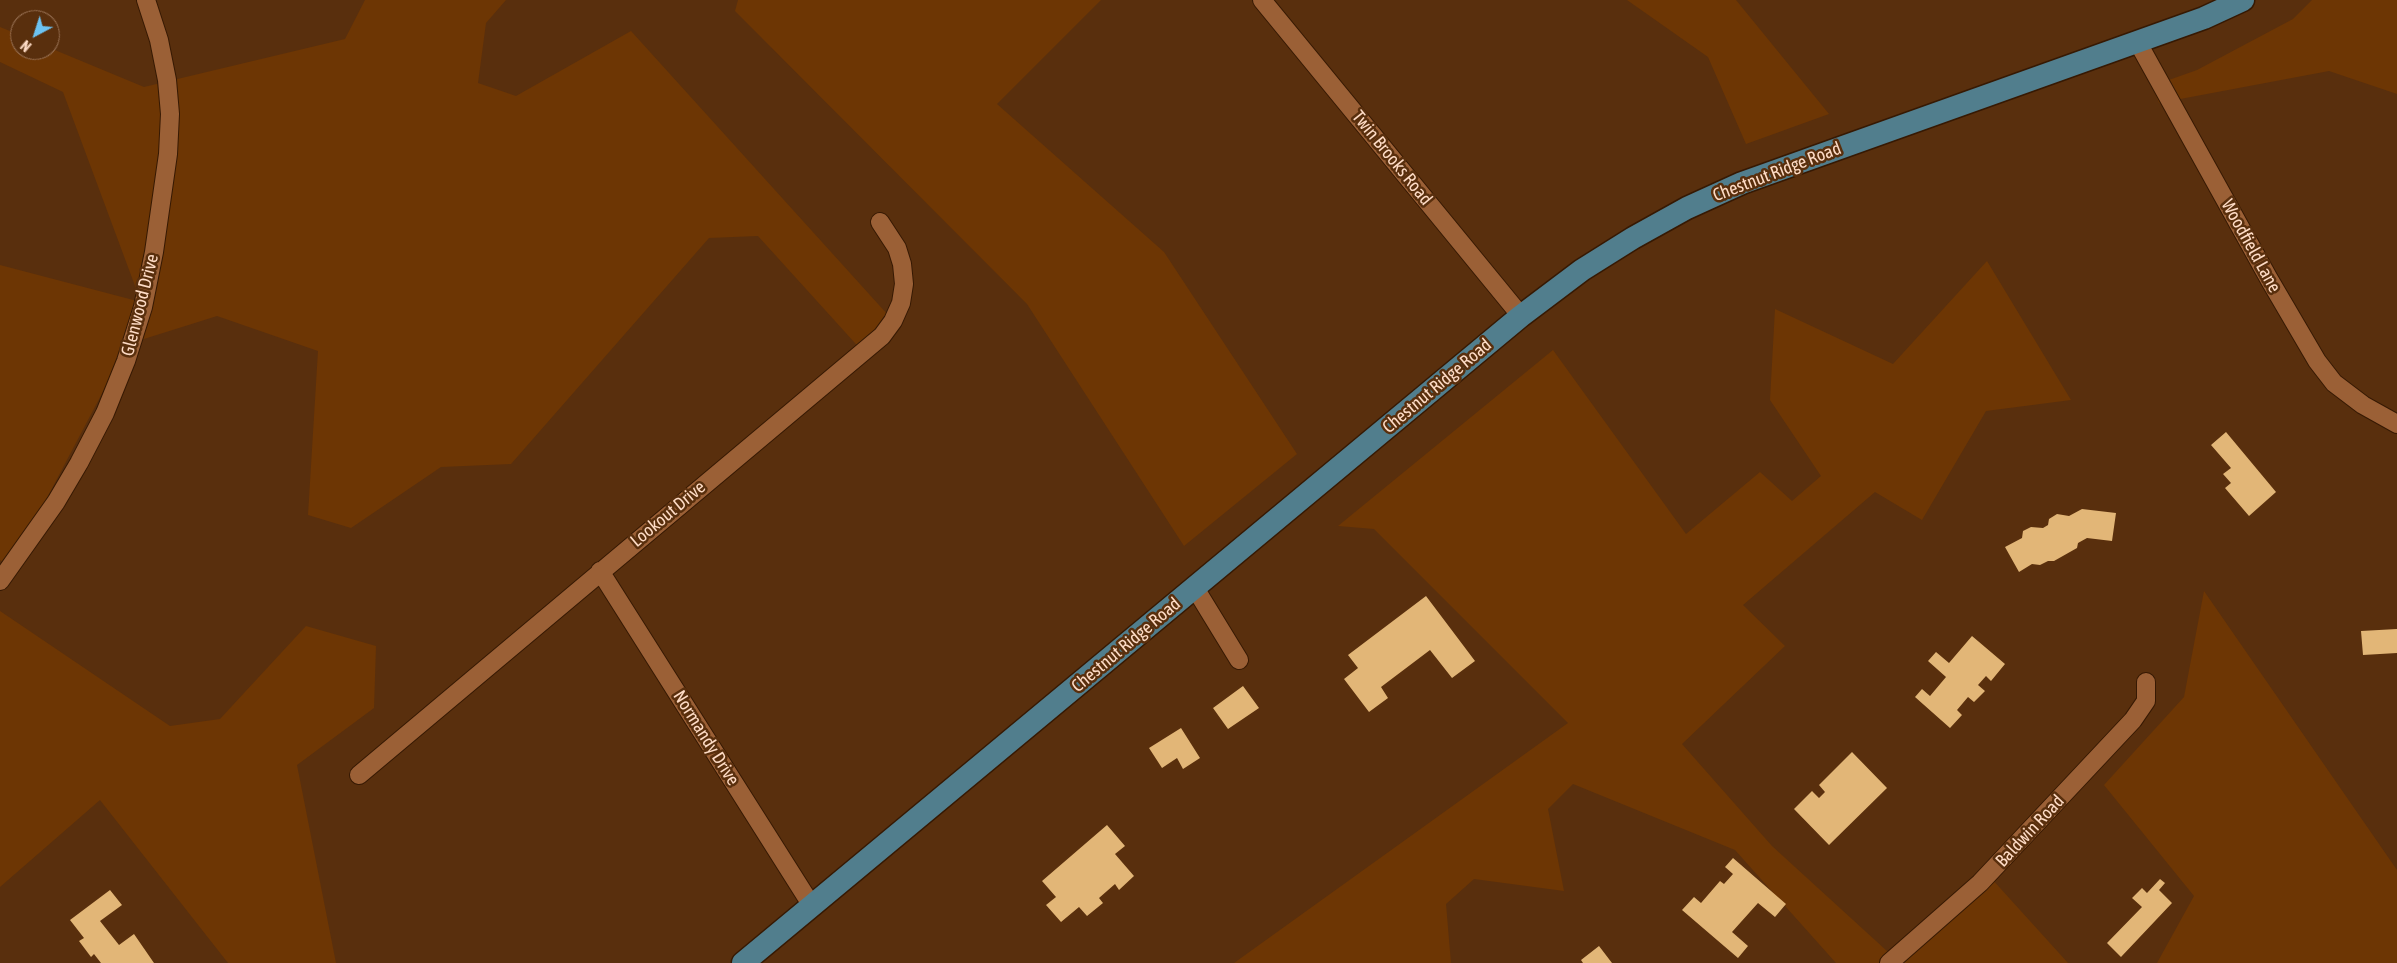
<!DOCTYPE html>
<style>
body{margin:0}
#map{position:relative;width:2397px;height:963px;overflow:hidden;background:#592f0d;font-family:"Asap Condensed",sans-serif}
canvas{display:block}
.north{position:absolute;left:10px;top:10px;width:50px;height:50px;box-sizing:border-box;background:#592f0d;border:1px solid #9b7457;border-radius:50%;rotate:220deg;font-size:14px;font-weight:700;line-height:20px;text-align:center;color:#fedcc6}
.north::after{content:'';display:block;margin:auto;width:18px;height:22px;background:#6cc3f2;clip-path:polygon(50% 0,100% 100%,50% 72%,0 100%)}
</style>
<div id="map">
<canvas width="2397" height="963"></canvas>
<div class="north">N</div>
</div>
<script>
const ctx = document.querySelector('canvas').getContext('2d');
ctx.lineJoin = 'round';
function fill(path, color) { ctx.fillStyle = color; ctx.fill(path, 'evenodd'); }
const shape = rows => new Path2D(rows.map(r => 'M' + r).join(''));
function trace(path, color, width, dash) { ctx.strokeStyle = color; ctx.lineWidth = width; ctx.lineCap = dash ? 'butt' : 'round'; ctx.setLineDash(dash || []); ctx.stroke(path); }
function write(font, color, halo, rows, align = 'center') {
  ctx.font = font + ' "Asap Condensed",sans-serif'; ctx.lineWidth = 5; ctx.setLineDash([]); ctx.textBaseline = 'middle'; ctx.strokeStyle = halo; ctx.fillStyle = color; for (const [text, x, y, turn = 0] of rows) {
    ctx.save(); ctx.translate(x, y); ctx.rotate((+turn || 0) * Math.PI / 180); ctx.textAlign = isNaN(turn) ? turn : align; if (halo) ctx.strokeText(text, 0, 0); ctx.fillText(text, 0, 0); ctx.restore();
  }
}
fill(shape([
 [365,0,506,0,486,23,478,83,516,96,631,31,888,315,864,353,758,236,709,238,511,464,441,467,351,528,308,515,318,351,217,316,128,344,10,568,0,560,0,265,141,302,63,92,0,62,0,27,20,35,20,50,50,50,50,48,144,87,345,39],
 [738,0,1101,0,997,104,1164,252,1297,454,1184,546,1027,304,735,11],
 [1627,0,1736,0,1829,114,1746,144,1708,57],
 [2312,0,2397,0,2397,94,2329,71,2159,103,2152,86,2197,70,2293,19],
 [1987,261,2071,400,1986,411,1922,520,1875,492,1743,605,1785,646,1682,744,1772,846,1899,962,1991,878,2068,963,1836,963,1735,850,1573,784,1548,809,1564,891,1474,879,1446,904,1451,963,1234,963,1568,723,1374,529,1338,526,1553,350,1686,534,1760,472,1792,501,1821,476,1770,400,1775,309,1893,364],
 [2204,591,2397,870,2397,963,2157,963,2194,896,2104,785,2184,697],
 [0,611,170,726,220,719,306,626,376,646,374,708,297,765,336,963,228,963,100,800,0,887]
]), '#6d3604');
fill(shape([
 [2226,432,2276,492,2249,516,2225,488,2231,483,2223,474,2231,468,2211,445],
 [2082,509,2116,513,2112,541,2087,538,2078,543,2077,548,2054,561,2048,561,2040,565,2032,564,2019,572,2005,547,2022,538,2023,531,2031,527,2043,528,2048,525,2049,519,2057,514,2069,516],
 [1426,596,1475,661,1452,678,1430,650,1381,687,1388,698,1369,712,1344,679,1358,668,1348,655],
 [2397,629,2397,653,2363,655,2361,631],
 [1972,636,2005,664,1991,681,1986,676,1978,685,1985,691,1974,702,1968,697,1957,710,1962,715,1950,728,1915,697,1922,689,1930,696,1946,677,1928,661,1936,652,1949,663],
 [1243,686,1259,708,1228,729,1213,708],
 [1181,728,1200,758,1183,769,1177,758,1162,768,1149,748],
 [1852,752,1887,788,1829,845,1794,809,1812,791,1819,798,1825,792,1819,785],
 [1107,825,1125,846,1115,854,1134,876,1119,890,1115,884,1099,898,1103,903,1087,916,1079,907,1061,922,1046,905,1056,897,1042,881],
 [1733,858,1786,904,1775,917,1758,903,1732,932,1748,946,1738,958,1682,910,1694,897,1701,903,1720,881,1724,884,1733,874,1725,867],
 [2160,879,2165,883,2159,890,2172,903,2121,957,2107,943,2142,907,2132,898,2142,888,2147,893],
 [110,890,122,905,100,921,119,945,134,934,154,963,101,963,94,954,91,957,79,941,84,938,70,920],
 [1599,946,1612,963,1583,963,1581,960]
]), '#e2b677');
const minor = shape([
 [1262,0,1521,316],
 [2137,41,2269,279,2317,361,2334,383,2363,405,2397,424],
 [600,571,812,906],
 [0,581,56,502,79,463,105,413,126,361,143,307,154,252,168,154,170,114,167,80,159,40,146,0],
 [1195,588,1239,660],
 [359,775,882,336,893,321,901,303,904,284,902,264,897,248,880,222],
 [1889,963,1980,883,2133,720,2146,701,2146,682]
]);
const major = shape([
 [743,963,1521,316,1582,270,1633,238,1687,208,1742,183,2204,18,2243,0]
]);
trace(minor, '#361903', 20);
trace(major, '#361903', 25);
trace(minor, '#9b6036', 18);
trace(major, '#517e8d', 22);
write('18px', '#fedcc6', '#592f0d', [
 ["Twin Brooks Road",1392,158,51],
 ["Chestnut Ridge Road",1777,172,-21],
 ["Woodfield Lane",2251,246,61],
 ["Glenwood Drive",140,305,-76],
 ["Chestnut Ridge Road",1437,386,-40],
 ["Lookout Drive",668,514,-40],
 ["Chestnut Ridge Road",1126,645,-40],
 ["Normandy Drive",706,738,58],
 ["Baldwin Road",2030,831,-47]
]);
</script>
